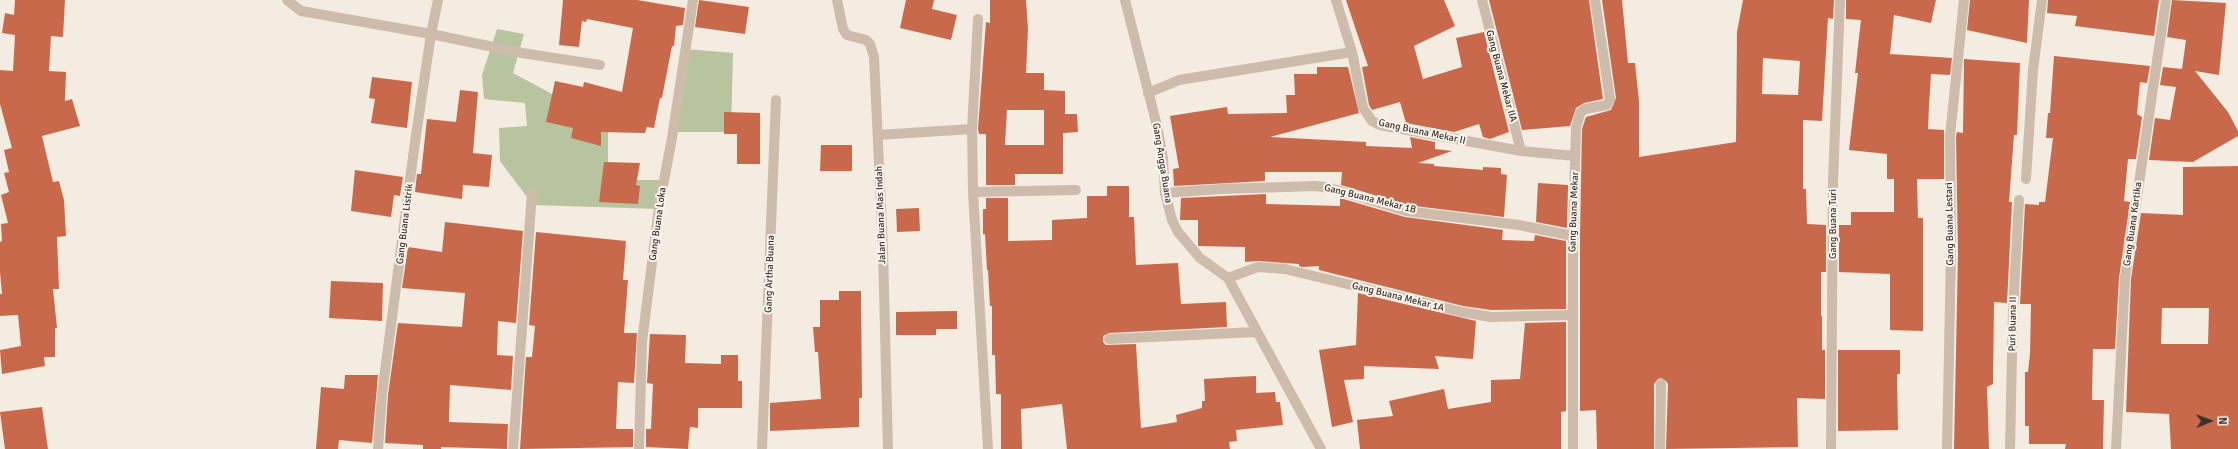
<!DOCTYPE html>
<style>
body{margin:0}
#map{position:relative;width:2238px;height:449px;overflow:hidden;background:#f4ebe1;font-family:Signika,sans-serif}
canvas{display:block}
.north{position:absolute;left:2190px;top:401px;width:40px;height:40px;-webkit-text-stroke:3px #fbf5ee;paint-order:stroke;rotate:89deg;font-size:11px;font-weight:700;line-height:16px;text-align:center;color:#3b302b}
.north::after{content:'';display:block;margin:auto;width:14px;height:18px;background:#3b302b;clip-path:polygon(50% 0,100% 100%,50% 72%,0 100%)}
</style>
<div id="map">
<canvas width="2238" height="449"></canvas>
<div class="north">N</div>
</div>
<script>
const ctx = document.querySelector('canvas').getContext('2d');
ctx.lineJoin = 'round';
function fill(path, color) { ctx.fillStyle = color; ctx.fill(path, 'evenodd'); }
const shape = rows => new Path2D(rows.map(r => 'M' + r).join(''));
function trace(path, color, width, dash) { ctx.strokeStyle = color; ctx.lineWidth = width; ctx.lineCap = dash ? 'butt' : 'round'; ctx.setLineDash(dash || []); ctx.stroke(path); }
function write(font, color, halo, rows, align = 'center') {
  ctx.font = font + ' Signika,sans-serif'; ctx.lineWidth = 4; ctx.setLineDash([]); ctx.textBaseline = 'middle'; ctx.strokeStyle = halo; ctx.fillStyle = color; for (const [text, x, y, turn = 0] of rows) {
    ctx.save(); ctx.translate(x, y); ctx.rotate((+turn || 0) * Math.PI / 180); ctx.textAlign = isNaN(turn) ? turn : align; if (halo) ctx.strokeText(text, 0, 0); ctx.fillText(text, 0, 0); ctx.restore();
  }
}
fill(shape([
 [497,29,524,34,513,73,608,124,608,180,661,180,658,209,533,205,500,161,499,128,527,126,525,103,484,99,482,75],
 [685,49,733,53,731,132,671,132]
]), '#b8c4a0');
fill(shape([
 [15,0,65,0,63,37,51,36,49,71,66,72,65,101,72,99,80,126,42,136,53,182,59,181,64,200,66,236,57,237,59,289,53,289,57,328,55,328,55,357,44,357,45,366,2,374,0,350,21,346,18,315,0,316,0,294,2,294,0,272,0,242,2,241,1,224,8,223,1,195,9,192,4,173,9,172,4,150,12,148,0,104,0,70,13,71,15,35,2,33,5,13,14,15],
 [563,0,637,0,685,8,683,25,676,26,674,46,672,46,662,98,660,98,654,128,647,127,645,133,601,132,601,146,571,138,573,128,546,122,555,81,583,87,584,82,622,92,633,28,587,19,586,22,582,21,579,47,559,45],
 [699,0,749,7,745,34,695,27],
 [906,0,934,0,932,9,957,15,951,40,900,28],
 [990,0,1026,0,1028,29,1026,73,1044,73,1044,90,1065,91,1065,114,1077,114,1078,132,1063,133,1063,174,1015,174,1015,185,986,185,986,134,979,134,978,129,986,22,990,23],
 [1007,110,1044,110,1044,145,1005,145],
 [1346,0,1444,0,1455,26,1414,46,1423,79,1462,67,1456,38,1484,32,1509,132,1490,139,1483,137,1479,124,1454,132,1406,123,1400,102,1372,110,1369,105,1362,67,1368,66],
 [1489,0,1589,0,1603,99,1584,103,1576,108,1570,126,1522,130],
 [1602,0,1622,0,1628,63,1635,63,1639,101,1639,157,1736,142,1737,32,1743,0,1834,0,1833,19,1828,18,1822,121,1803,120,1803,189,1806,189,1807,224,1826,225,1826,272,1821,272,1821,316,1822,316,1822,350,1825,350,1825,399,1797,398,1798,447,1666,449,1668,384,1666,381,1661,378,1658,379,1654,384,1654,449,1597,449,1596,410,1580,411,1580,236,1582,129,1586,117,1611,110,1616,98],
 [1763,58,1800,61,1798,95,1762,94],
 [1846,0,1936,0,1931,23,1894,15,1890,54,1952,58,1950,75,1931,74,1929,106,1928,129,1944,130,1944,179,1917,179,1918,218,1923,218,1923,331,1890,330,1890,274,1839,272,1839,225,1851,225,1851,212,1894,212,1894,179,1887,179,1887,154,1849,150,1858,73,1855,73,1861,20,1846,19],
 [1970,0,2029,0,2027,43,1967,30],
 [2048,0,2159,0,2154,36,2075,26,2077,16,2047,13],
 [2172,0,2226,3,2219,75,2195,71,2228,112,2238,131,2238,136,2193,162,2149,160,2155,118,2170,120,2176,87,2160,85,2163,67,2182,69,2186,40,2167,37],
 [2054,56,2150,66,2147,83,2140,82,2137,114,2142,117,2136,159,2128,159,2124,201,2130,202,2119,278,2115,349,2093,349,2092,400,2104,400,2103,449,2065,449,2066,444,2029,444,2029,426,2025,426,2025,372,2028,372,2030,353,2031,304,2020,304,2025,204,2039,205,2039,202,2045,202,2053,138,2046,138,2048,113,2050,113],
 [1964,59,2020,63,2017,135,2014,135,2009,202,2012,202,2007,303,1994,302,1993,384,1987,387,1989,449,1954,449,1958,253,1956,136,1957,132,1963,133],
 [1317,67,1348,67,1359,113,1270,137,1366,142,1366,146,1412,148,1410,137,1435,142,1435,149,1452,151,1418,163,1434,164,1434,166,1483,170,1483,167,1501,168,1501,174,1507,175,1504,217,1407,205,1341,185,1342,172,1265,172,1265,181,1174,186,1173,169,1179,168,1170,116,1227,107,1228,114,1287,113,1286,95,1295,95,1294,74,1317,74],
 [372,77,412,82,407,128,371,123,375,99,369,98],
 [460,90,478,92,473,153,492,155,489,187,463,185,462,199,415,192,417,174,421,174,427,119,456,122],
 [724,112,760,113,760,164,737,164,737,134,724,134],
 [821,145,852,145,852,171,820,171],
 [604,162,640,163,636,185,640,186,638,204,599,202],
 [2238,166,2238,449,2171,449,2169,414,2126,412,2131,279,2141,213,2183,215,2183,167],
 [2162,308,2209,308,2208,344,2161,344],
 [355,170,403,177,400,196,394,195,391,217,351,211],
 [1538,183,1568,185,1567,228,1536,222],
 [1107,186,1129,186,1129,217,1134,217,1136,265,1178,263,1181,304,1226,302,1227,327,1109,333,1103,336,1103,342,1106,345,1136,344,1141,428,1177,422,1176,415,1202,408,1202,401,1205,401,1204,379,1235,377,1256,376,1256,393,1275,392,1276,402,1280,402,1283,425,1236,430,1237,441,1229,442,1230,449,1067,449,1062,404,1021,409,1022,449,1001,449,1001,394,996,394,995,355,992,355,992,306,990,306,988,270,987,270,985,234,983,234,983,209,986,209,986,198,1008,198,1008,241,1052,240,1052,220,1087,218,1087,196,1107,196],
 [1266,194,1266,204,1340,206,1340,198,1405,217,1503,230,1502,240,1534,241,1535,235,1566,241,1566,309,1491,310,1463,306,1319,270,1319,266,1302,267,1299,266,1299,264,1258,261,1245,262,1245,247,1198,246,1198,220,1180,220,1181,198],
 [919,208,920,231,897,232,896,209],
 [445,222,523,231,516,323,498,321,497,355,513,356,511,390,450,385,449,422,508,424,507,449,441,447,441,449,423,449,423,445,385,443,388,395,398,323,462,327,465,293,402,288,408,247,442,252],
 [536,232,626,241,623,280,628,280,624,333,637,333,634,383,618,382,616,429,633,429,633,447,520,449,526,357,532,357,535,326,529,325],
 [331,281,383,283,382,321,329,318],
 [839,291,861,291,862,398,859,398,859,427,770,431,770,403,821,399,818,352,815,352,813,327,820,327,820,300,839,300],
 [1358,293,1476,321,1473,359,1435,356,1439,369,1364,366,1364,379,1344,380,1353,422,1332,427,1319,350,1356,345],
 [957,311,957,329,936,329,936,335,896,335,896,312],
 [1566,322,1566,411,1561,412,1561,449,1360,449,1357,420,1393,416,1389,401,1444,389,1448,409,1491,402,1491,380,1520,379,1525,323],
 [650,334,686,335,685,363,721,364,721,355,738,355,738,381,742,381,742,408,698,408,698,428,690,427,688,449,646,447,646,429,651,429,653,384,647,383],
 [1838,350,1900,350,1900,374,1897,374,1898,430,1838,431],
 [345,375,378,375,372,443,339,440,338,449,316,449,321,387,344,389],
 [42,407,48,449,5,449,0,412]
]), '#c8694b');
trace(shape([
 [287,0,301,11,431,34,522,53,600,65],
 [837,0,843,29,847,35,866,40,870,44,874,57,883,250,888,449],
 [1125,0,1157,126,1163,159,1165,193,1172,220,1178,232,1200,258,1228,278,1321,449],
 [1336,0,1352,52,1363,108,1372,121,1380,125,1521,151,1575,156],
 [1482,0,1521,151],
 [978,19,972,129,973,192,988,449],
 [1148,93,1179,80,1352,52],
 [878,135,972,129],
 [2026,179,2033,70,2042,0],
 [973,192,1076,190],
 [1165,193,1221,189,1316,186,1330,188,1406,211,1519,225,1573,236],
 [1228,278,1258,267,1285,269,1462,312,1491,317,1572,315],
 [1109,339,1256,332],
 [378,449,382,394,415,142,431,34,438,0],
 [513,449,532,193],
 [639,449,642,342,659,207,672,138,693,0],
 [762,449,776,100],
 [1573,449,1573,236,1576,128,1580,113,1585,109,1607,105,1610,99,1595,0],
 [1660,449,1661,384],
 [1831,449,1833,181,1840,0],
 [1947,449,1951,253,1950,136,1964,0],
 [2010,449,2013,310,2019,200],
 [2116,449,2125,278,2166,0]
]), '#cdbbac', 10);
write('10px', '#3b302b', '#fbf5ee', [
 ["Gang Buana Mekar IIA",1501,76,75],
 ["Gang Buana Mekar II",1422,132,12],
 ["Gang Angga Buana",1162,163,81],
 ["Gang Buana Mekar 1B",1370,199,14],
 ["Gang Buana Mekar",1574,212,-88],
 ["Jalan Buana Mas Indah",881,215,-92],
 ["Gang Buana Listrik",405,224,-83],
 ["Gang Buana Loka",658,224,-82],
 ["Gang Buana Turi",1833,224,-90],
 ["Gang Buana Lestari",1950,224,-91],
 ["Gang Buana Kartika",2133,224,-82],
 ["Gang Artha Buana",770,274,-88],
 ["Gang Buana Mekar 1A",1398,297,14],
 ["Puri Buana II",2013,324,-89]
]);
</script>
